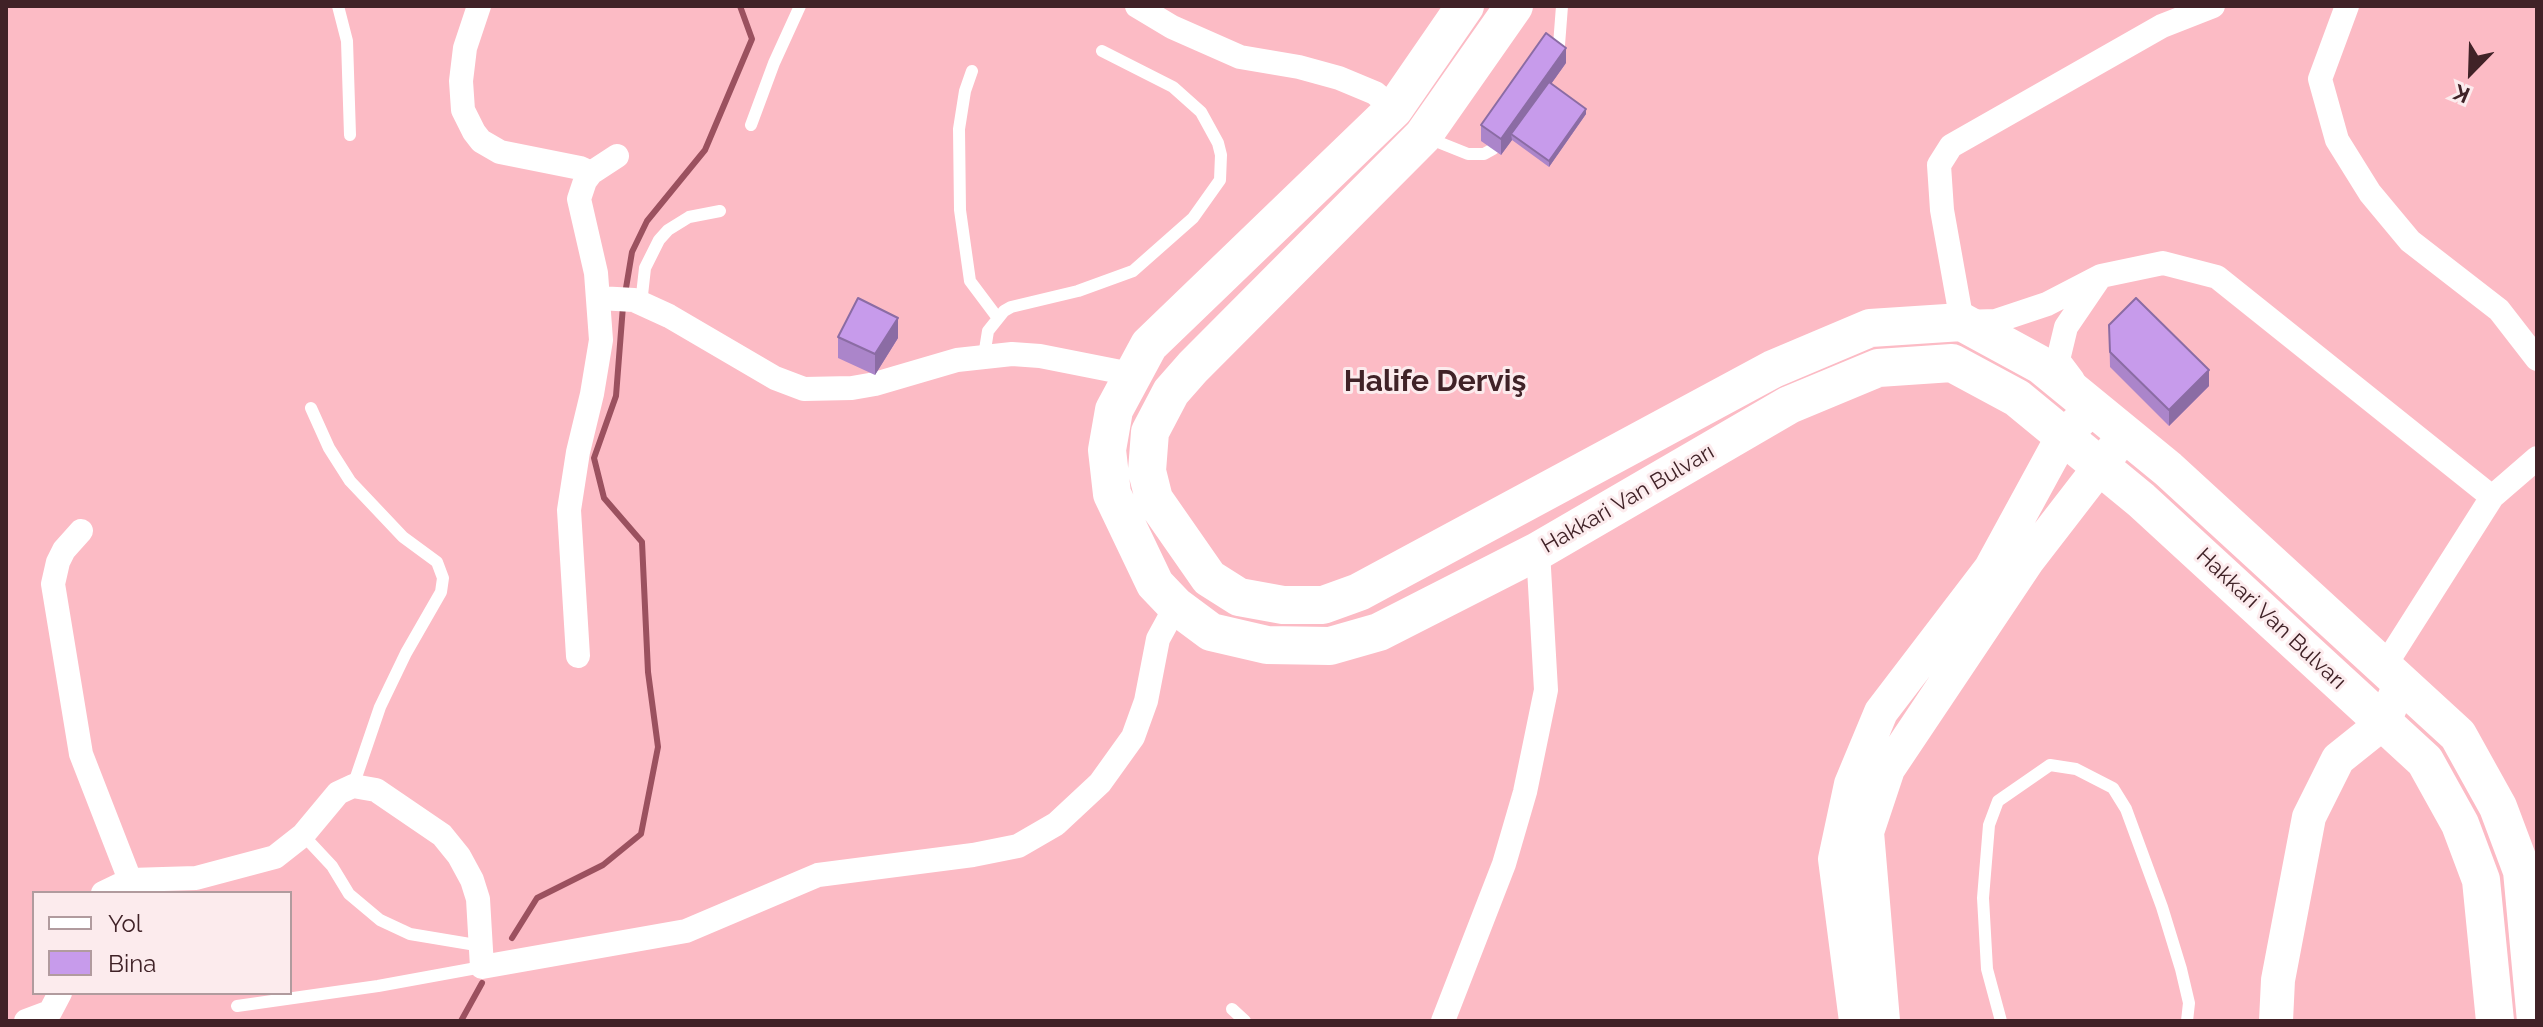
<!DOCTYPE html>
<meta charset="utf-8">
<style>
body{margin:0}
#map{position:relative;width:2543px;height:1027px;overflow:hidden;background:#fcbbc5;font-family:Raleway,sans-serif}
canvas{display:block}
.frame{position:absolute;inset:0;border:8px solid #402227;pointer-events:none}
.legend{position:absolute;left:32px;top:891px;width:260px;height:104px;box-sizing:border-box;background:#fcebed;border:2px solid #b19b9e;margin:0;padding:10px 14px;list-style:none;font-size:24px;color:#402227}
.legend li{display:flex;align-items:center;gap:16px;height:40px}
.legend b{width:40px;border:2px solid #b19b9e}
.north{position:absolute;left:2431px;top:32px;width:80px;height:80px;-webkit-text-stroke:6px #fcebed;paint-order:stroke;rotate:203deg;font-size:22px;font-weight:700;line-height:32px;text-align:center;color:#402227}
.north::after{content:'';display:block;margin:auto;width:28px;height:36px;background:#402227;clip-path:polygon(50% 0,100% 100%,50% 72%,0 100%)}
</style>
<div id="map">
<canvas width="2543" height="1027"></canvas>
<div class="frame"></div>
<ul class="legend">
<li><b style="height:10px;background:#fff"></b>Yol</li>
<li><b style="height:22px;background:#c79beb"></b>Bina</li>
</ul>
<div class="north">K</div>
</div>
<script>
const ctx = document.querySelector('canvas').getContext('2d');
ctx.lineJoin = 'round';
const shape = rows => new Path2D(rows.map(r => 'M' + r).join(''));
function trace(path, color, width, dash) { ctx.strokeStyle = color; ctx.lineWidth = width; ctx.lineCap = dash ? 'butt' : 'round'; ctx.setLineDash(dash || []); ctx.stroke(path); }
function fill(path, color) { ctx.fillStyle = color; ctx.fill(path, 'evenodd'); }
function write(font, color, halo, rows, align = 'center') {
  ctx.font = font + ' Raleway,sans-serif'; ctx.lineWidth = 6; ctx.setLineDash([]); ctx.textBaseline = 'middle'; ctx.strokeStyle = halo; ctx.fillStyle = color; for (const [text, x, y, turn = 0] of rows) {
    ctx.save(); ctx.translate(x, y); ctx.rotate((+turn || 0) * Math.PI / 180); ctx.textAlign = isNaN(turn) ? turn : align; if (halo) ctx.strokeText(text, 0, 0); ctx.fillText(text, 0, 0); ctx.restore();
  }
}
trace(shape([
 [625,294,632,252,647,221,705,150,752,39,740,6],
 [512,938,537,898,603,865,641,834,658,747,648,672,642,542,604,498,594,458,616,396,623,306],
 [461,1021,482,983]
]), '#9b515f', 6);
trace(shape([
 [338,6,347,41,350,135],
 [1558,58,1562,6],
 [972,71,965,91,959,129,960,210,970,281,997,317],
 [751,125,774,63,800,6],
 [1428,138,1468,154,1484,154,1493,149],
 [641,304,645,268,659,240,668,230,689,217,720,211],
 [984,356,988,331,1004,311,1011,307,1078,291,1133,271,1193,218,1220,180,1221,155,1218,143,1201,112,1173,87,1102,51],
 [311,408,329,448,350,481,403,537,437,562,443,578,441,592,406,653,380,707,353,786],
 [303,835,332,866,349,894,380,920,410,934,482,946],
 [237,1006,378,986,482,967],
 [1232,1009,1245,1021],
 [2001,1021,1987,969,1983,898,1989,825,1998,801,2050,765,2076,769,2113,788,2126,809,2162,907,2181,969,2189,1003,2187,1021]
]), '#fff', 12);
trace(shape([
 [479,6,465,48,461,81,463,110,474,132,481,141,500,152,580,168,591,173],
 [1137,6,1172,27,1240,57,1299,67,1339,78,1375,93,1394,109],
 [2213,6,2162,26,1951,146,1939,165,1942,210,1962,322,1996,321,2047,304,2101,276,2163,263,2217,277,2492,497],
 [2347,6,2320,79,2337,140,2370,193,2410,241,2499,310,2537,359],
 [599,298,634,300,669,316,775,378,804,389,852,388,875,384,957,360,1012,354,1040,356,1131,374],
 [2073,380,2058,360,2066,327,2098,280],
 [81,531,64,550,58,562,53,584,81,754,130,880],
 [578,656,569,510,578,452,592,394,601,340,596,273,579,199,585,181,591,173,617,156],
 [2384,667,2492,497,2537,458],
 [103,893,130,880,196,878,275,857,303,835,338,793,353,786,376,790,442,835,459,856,472,880,478,899,482,967,686,931,818,875,973,855,1018,846,1056,824,1100,783,1133,737,1146,701,1158,639,1176,606],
 [26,1021,50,1012,60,993],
 [1443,1021,1504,864,1525,792,1546,690,1538,551]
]), '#fff', 24);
trace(shape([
 [1856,1021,1835,859,1851,784,1881,712,1991,568,2063,436,2093,408],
 [1883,1021,1867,832,1888,769,2028,560,2116,446],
 [2276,1021,2278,980,2309,817,2338,759,2383,723,2401,683]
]), '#fff', 34);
trace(shape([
 [1465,6,1394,109,1149,345,1114,410,1107,450,1112,494,1155,584,1176,606,1211,632,1267,645,1330,646,1379,632,1538,551,1789,405,1878,368,1952,363,2017,398,2141,500,2425,761,2460,824,2481,880,2495,1021],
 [1514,6,1423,136,1193,367,1171,392,1150,432,1147,471,1154,499,1209,578,1239,597,1283,605,1323,605,1359,592,1773,369,1870,328,1962,322,2041,365,2168,469,2458,735,2498,807,2522,871,2536,1021]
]), '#fff', 38);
fill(shape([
 [1566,63,1551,84,1586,114,1549,167,1512,140,1501,155,1481,141,1481,125],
 [2109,325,2209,386,2169,426,2110,367],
 [838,337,898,338,875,375,838,358]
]), '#ab85ca');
fill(shape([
 [1566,48,1566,63,1514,136,1511,134,1512,140,1501,155,1501,139],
 [1586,109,1586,114,1549,167,1549,161],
 [898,318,898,338,875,375,875,354],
 [2209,370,2209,386,2169,426,2169,410]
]), '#8b6ca4');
const building = shape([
 [1546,33,1566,48,1501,139,1481,125,1546,33],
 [1549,82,1586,109,1549,161,1511,134,1549,82],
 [858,298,898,318,875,354,838,337,858,298],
 [2136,298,2209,370,2169,410,2110,352,2109,325,2136,298]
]);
fill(building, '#c79beb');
trace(building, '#8b6ca4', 2);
write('22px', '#402227', '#fcebed', [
 ["Hakkari Van Bulvarı",1628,499,-30],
 ["Hakkari Van Bulvarı",2271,619,43]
]);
write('bold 30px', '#402227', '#fcebed', [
 ["Halife Derviş",1435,382]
]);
</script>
